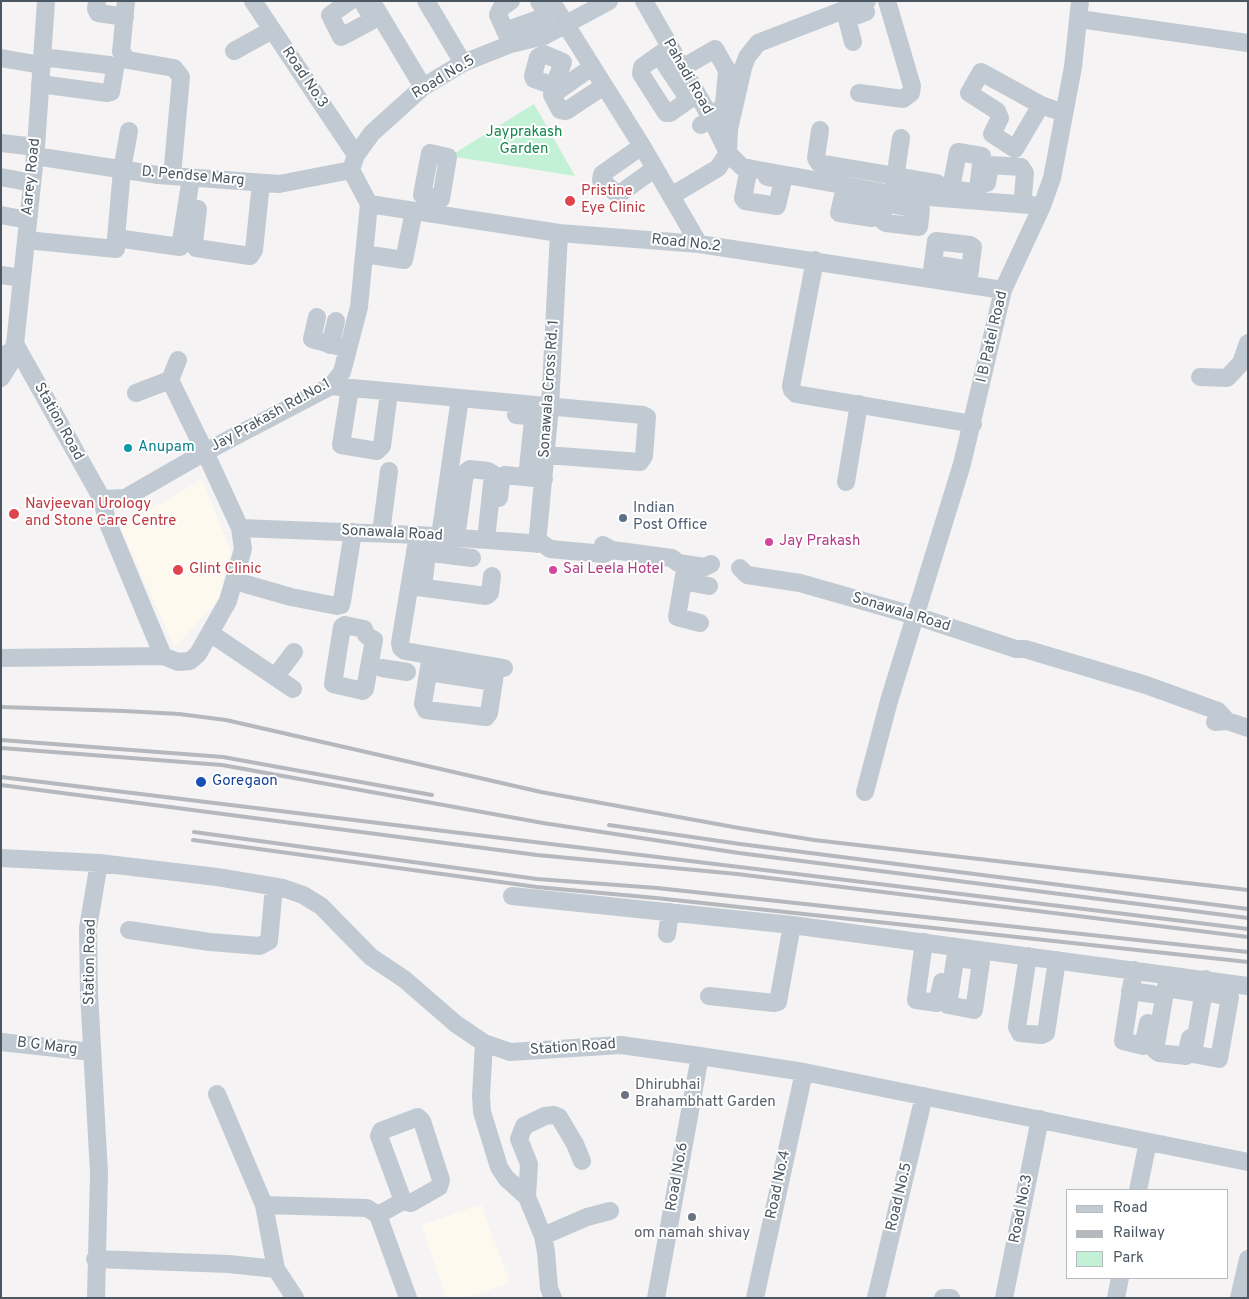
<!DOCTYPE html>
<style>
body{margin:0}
#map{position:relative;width:1249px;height:1299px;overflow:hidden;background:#f5f3f3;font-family:Overpass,sans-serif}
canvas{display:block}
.frame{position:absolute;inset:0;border:2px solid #4a5661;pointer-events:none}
.legend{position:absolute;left:1066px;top:1189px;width:162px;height:90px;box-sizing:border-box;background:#fff;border:1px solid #b7bbc0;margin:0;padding:6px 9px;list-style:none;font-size:15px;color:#4a5661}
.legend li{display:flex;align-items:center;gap:10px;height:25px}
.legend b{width:25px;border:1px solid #b7bbc0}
</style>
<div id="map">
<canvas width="1249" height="1299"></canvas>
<div class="frame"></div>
<ul class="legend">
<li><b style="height:6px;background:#c1cad2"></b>Road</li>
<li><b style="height:6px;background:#b5b8bd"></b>Railway</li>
<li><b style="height:14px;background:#c3f1d5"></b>Park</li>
</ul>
</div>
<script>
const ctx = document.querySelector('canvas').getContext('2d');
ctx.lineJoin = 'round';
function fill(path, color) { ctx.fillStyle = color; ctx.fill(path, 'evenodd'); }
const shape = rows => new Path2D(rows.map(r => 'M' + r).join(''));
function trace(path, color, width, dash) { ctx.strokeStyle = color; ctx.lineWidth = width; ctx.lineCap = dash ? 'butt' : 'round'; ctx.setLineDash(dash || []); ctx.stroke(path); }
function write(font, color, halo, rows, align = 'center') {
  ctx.font = font + ' Overpass,sans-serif'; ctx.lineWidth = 4; ctx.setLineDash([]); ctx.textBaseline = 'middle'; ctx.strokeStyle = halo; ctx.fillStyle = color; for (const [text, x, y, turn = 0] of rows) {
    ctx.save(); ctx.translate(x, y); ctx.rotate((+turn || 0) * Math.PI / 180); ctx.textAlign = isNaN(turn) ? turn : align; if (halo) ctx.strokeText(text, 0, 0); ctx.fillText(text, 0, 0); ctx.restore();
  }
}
fill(shape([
 [202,479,231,551,218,600,175,647,120,528],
 [481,1204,510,1283,464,1298,446,1298,422,1225]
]), '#fdf9ef');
fill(shape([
 [534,104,575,176,450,156]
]), '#c3f1d5');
trace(shape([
 [97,1,96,9,98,13,125,17],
 [126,1,121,52,128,60,174,68,181,77,172,176],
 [253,1,356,155],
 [350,1,330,15,341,37,371,21,371,16,362,1],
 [426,1,463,63],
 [551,1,642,146,699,244],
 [644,1,711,118,728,153,742,167,892,194,1042,206],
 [372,2,423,87],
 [1079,19,1248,43],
 [505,31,544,17,545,11,539,1],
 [510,41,498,15,501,8,511,1],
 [853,42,847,19,866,12],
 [670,47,642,67,641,74,666,113,670,113,697,94],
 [234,51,272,30],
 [544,54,563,62,554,86,534,79,533,76,538,57,544,54],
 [659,55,685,94],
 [1,58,41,65],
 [592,67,552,95,560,110,566,111,604,86],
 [682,68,715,49,727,70,724,105,711,118,701,125],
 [40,84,107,93,111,92,115,69,109,65,42,57],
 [859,93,903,99,911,93,912,86,887,1],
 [1041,105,1015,149,992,134,1000,118,997,111,969,93,981,72,1041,105,1064,113],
 [820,130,816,158,819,163,937,183],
 [129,131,122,170,116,238,180,247,191,178],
 [1,143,36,147],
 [642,146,602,174,601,180,618,195,654,169],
 [430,153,448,157,441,199,422,195,430,153],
 [35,156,158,175,279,184,351,170],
 [749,168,743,198,745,201,777,206,783,180,767,177],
 [351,170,356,155,372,133,423,87,463,63,511,44,544,36,609,1],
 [351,170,369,204],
 [1,177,32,183],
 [987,183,990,165,1021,167,1025,173,1023,196,1026,204],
 [894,186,901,138],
 [671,196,718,168,728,153,729,129,743,68,747,57,758,43,867,1],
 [843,196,874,201,872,218,839,213,843,196],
 [949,198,958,152,982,156,978,189,974,192,956,190],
 [885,203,921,210,919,227,886,223,883,221,882,217,886,198,887,193],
 [369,204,559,233,699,244,1003,290],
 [198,209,194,243,196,248,250,256,254,250,261,183],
 [1,215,28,220],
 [26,240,116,249],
 [364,254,404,260,414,211],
 [815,260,791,386,792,390,796,394,973,424],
 [933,264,970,270],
 [1,275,22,278],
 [931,278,936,241,970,245,973,247,968,284],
 [317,317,312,339,348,349],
 [15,344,102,499,107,521,163,656,178,662,190,661,198,654,228,601,243,549,240,528,205,452,125,498,102,499],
 [330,345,336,321],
 [12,351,15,344,36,147,46,1],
 [1200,377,1227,378,1241,363,1248,343],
 [1,378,11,362,12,351,2,356],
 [170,380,205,452,331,386,342,372,359,307,369,204],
 [331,386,643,415,647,417,644,456,640,462,546,455],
 [350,388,341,445,377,451,382,446,389,392],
 [136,393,170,380,178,360],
 [516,415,527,416,533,420,528,468],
 [846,482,859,404],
 [499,498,501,481,505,475,544,479],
 [240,528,418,535,543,544,550,549,604,554,612,550],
 [381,533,389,471],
 [418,535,400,643,401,648,405,651,504,668],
 [440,536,460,398],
 [456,538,465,473,470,469,488,471,493,474,486,540],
 [537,544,550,407,559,233],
 [603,545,612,550,672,558,678,563,705,567,711,564],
 [415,551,472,558],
 [686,564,677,617,700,623],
 [740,568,747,575,800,583,916,616,1016,649,1025,649,1146,685,1218,711,1227,721],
 [235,581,291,597,337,606,341,605,342,601,353,532],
 [683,581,709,586],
 [410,586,486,596,490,593,492,576],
 [423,588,427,553],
 [345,625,364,629,366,635,374,640,365,689,363,691,333,684,342,627,345,625],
 [210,633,293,689],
 [431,656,423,704,426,710,486,717,489,713,496,667],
 [1,658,163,656],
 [382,668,407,672],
 [428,672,494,682],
 [275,677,294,652],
 [1215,722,1227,721,1248,728],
 [865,792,889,701,962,464,1003,290,1042,206,1052,178,1073,67,1080,1],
 [1,858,99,863,217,877,283,888,303,895,321,906,371,957,404,979,456,1024,484,1043,510,1052,621,1045,700,1056,804,1072,1248,1162],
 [512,896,792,925,1248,986],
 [129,930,210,942,260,946,269,941,274,887],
 [667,934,670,912],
 [924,942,916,1000,937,1003,942,982],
 [957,947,948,1005,974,1010,981,962,959,958],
 [1028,956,1017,1027,1020,1033,1042,1035,1046,1033,1057,960],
 [1134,970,1123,1041,1143,1046,1148,1023],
 [1168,975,1155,1050,1159,1053,1186,1056,1190,1038],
 [1166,988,1198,993],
 [1130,991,1152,994],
 [1204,992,1230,997,1219,1059,1193,1054,1206,979],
 [709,996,774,1003,778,1002,792,925],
 [1,1042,92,1052],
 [484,1043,481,1096,482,1112,499,1167,506,1178,527,1197,543,1236,546,1252,549,1288,553,1298],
 [217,1094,264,1205,276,1269],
 [1138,1190,1148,1142],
 [527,1197,529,1164,519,1139,524,1126,545,1116,554,1115,559,1117,575,1144,582,1161],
 [264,1205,367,1208,378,1215,408,1298],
 [378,1215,403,1201,379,1136,381,1131,418,1117,422,1121,441,1180,439,1187,411,1203,403,1201],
 [543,1236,587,1217,610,1211],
 [95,1259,229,1264,276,1269,295,1298],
 [96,1298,99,1173,89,993,88,928,99,863],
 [656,1298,700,1056],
 [755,1298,804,1072],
 [876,1298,924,1096],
 [943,1298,951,1298],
 [1004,1298,1040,1119],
 [1116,1298,1120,1278],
 [1239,1298,1248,1259]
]), '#c1cad2', 18);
trace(shape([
 [1,707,124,711,179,714,226,720,541,792,739,828,814,840,1248,890],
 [1,740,223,757,432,795],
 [1,748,222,765,543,823,739,853,1248,918],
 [1,777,1248,929],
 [1,785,537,855,737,874,1248,937],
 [609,825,740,844,1248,909],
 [194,832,537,879,657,888,1248,952],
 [193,840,537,887,656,898,1248,962]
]), '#b5b8bd', 4);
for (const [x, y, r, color] of [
 [570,201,6,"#e0444e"],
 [128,448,5,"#0f9aa8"],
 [14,514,6,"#e0444e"],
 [623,518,5,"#5c6f8a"],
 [769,542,5,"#d1479c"],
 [178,570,6,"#e0444e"],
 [553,570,5,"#d1479c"],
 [201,782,6,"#1a4fb4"],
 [625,1095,5,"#6b7280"],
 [692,1217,5,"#6b7280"]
]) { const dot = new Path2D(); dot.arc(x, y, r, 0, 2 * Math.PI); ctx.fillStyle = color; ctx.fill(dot); trace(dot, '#fff', 2); }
write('15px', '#4a5661', '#fff', [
 ["Pahadi Road",687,77,60],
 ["Road No.3",304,78,56],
 ["Road No.5",444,78,-31],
 ["Aarey Road",32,177,-84],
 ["D. Pendse Marg",193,177,5],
 ["Road No.2",686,244,6],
 ["I B Patel Road",993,337,-77],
 ["Sonawala Cross Rd. 1",550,389,-86],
 ["Jay Prakash Rd.No.1",271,416,-29],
 ["Station Road",58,422,61],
 ["Sonawala Road",392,534,3],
 ["Sonawala Road",901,613,17],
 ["Station Road",91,962,-89],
 ["B G Marg",47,1047,7],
 ["Station Road",573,1048,-4],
 ["Road No.6",678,1177,-80],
 ["Road No.4",779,1185,-78],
 ["Road No.5",900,1197,-77],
 ["Road No.3",1022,1209,-79]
]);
write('15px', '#17864f', '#fff', [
 ["Jayprakash",524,133],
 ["Garden",524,150]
]);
write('15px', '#be3a42', '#fff', [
 ["Pristine",581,192],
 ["Eye Clinic",581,209],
 ["Navjeevan Urology",25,505],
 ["and Stone Care Centre",25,522],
 ["Glint Clinic",189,570]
], 'left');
write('15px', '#0d838f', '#fff', [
 ["Anupam",138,448]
], 'left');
write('15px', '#4e5e75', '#fff', [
 ["Indian",633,509],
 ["Post Office",633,526]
], 'left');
write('15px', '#b23c85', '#fff', [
 ["Jay Prakash",779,542],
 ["Sai Leela Hotel",563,570]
], 'left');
write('15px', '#164399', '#fff', [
 ["Goregaon",212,782]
], 'left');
write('15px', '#5b616d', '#fff', [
 ["Dhirubhai",635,1086],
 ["Brahambhatt Garden",635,1103],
 ["om namah shivay",692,1234,"center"]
], 'left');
</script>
